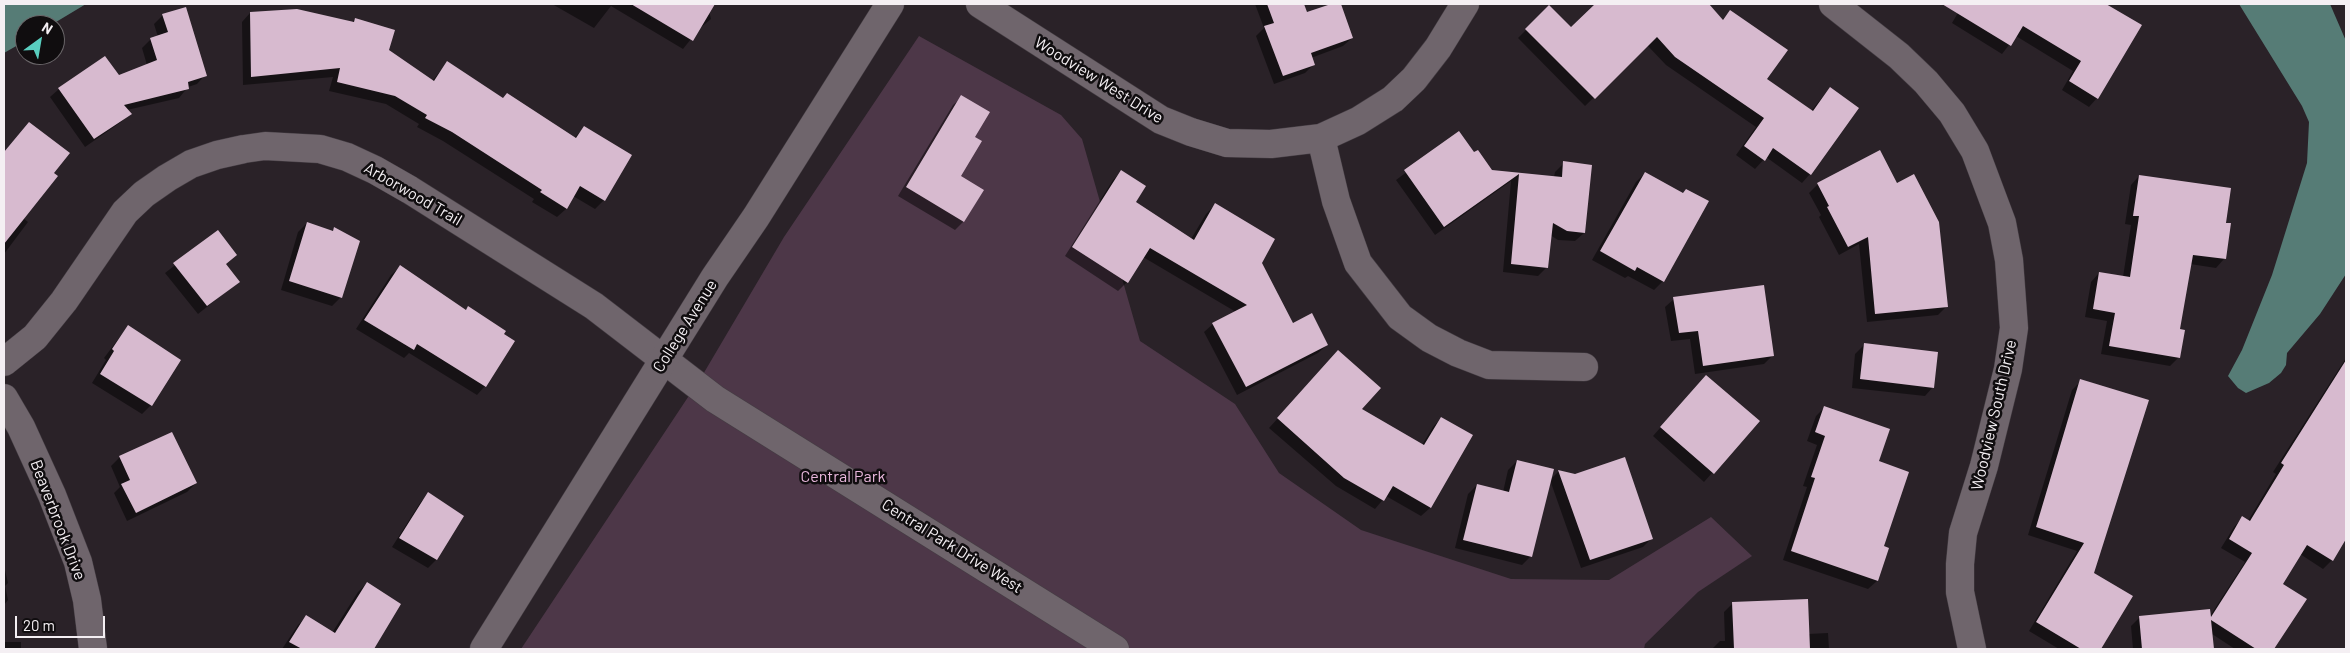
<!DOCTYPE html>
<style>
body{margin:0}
#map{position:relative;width:2350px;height:653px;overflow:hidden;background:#2a2228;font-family:Barlow,sans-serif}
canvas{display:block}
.frame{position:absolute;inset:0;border:5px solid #f4eff3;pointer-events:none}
.north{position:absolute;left:15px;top:15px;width:50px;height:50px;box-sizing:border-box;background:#100d0f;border:1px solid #6b676a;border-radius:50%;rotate:32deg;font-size:14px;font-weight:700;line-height:20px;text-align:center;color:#f4eff3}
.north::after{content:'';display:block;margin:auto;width:18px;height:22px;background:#59cebf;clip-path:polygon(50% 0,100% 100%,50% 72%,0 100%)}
.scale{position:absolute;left:15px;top:616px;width:90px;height:22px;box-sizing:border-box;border:2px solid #f4eff3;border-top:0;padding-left:6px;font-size:15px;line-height:18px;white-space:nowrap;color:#f4eff3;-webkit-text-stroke:4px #100d0f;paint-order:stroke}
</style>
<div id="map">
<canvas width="2350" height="653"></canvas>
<div class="frame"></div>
<div class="north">N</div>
<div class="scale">20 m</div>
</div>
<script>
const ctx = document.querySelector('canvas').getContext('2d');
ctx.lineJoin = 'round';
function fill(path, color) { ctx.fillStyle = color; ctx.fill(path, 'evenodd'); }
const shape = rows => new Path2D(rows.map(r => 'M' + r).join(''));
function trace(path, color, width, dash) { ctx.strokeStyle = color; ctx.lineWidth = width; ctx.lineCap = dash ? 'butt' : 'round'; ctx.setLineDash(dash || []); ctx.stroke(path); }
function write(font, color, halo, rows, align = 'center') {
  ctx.font = font + ' Barlow,sans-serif'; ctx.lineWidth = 5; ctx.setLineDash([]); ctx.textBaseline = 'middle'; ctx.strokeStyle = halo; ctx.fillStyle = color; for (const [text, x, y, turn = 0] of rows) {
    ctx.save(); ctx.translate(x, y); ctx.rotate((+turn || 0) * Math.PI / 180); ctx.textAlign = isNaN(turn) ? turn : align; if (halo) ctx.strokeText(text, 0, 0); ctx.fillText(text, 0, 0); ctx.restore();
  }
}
fill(shape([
 [919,36,1061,115,1082,139,1140,341,1235,404,1279,473,1361,530,1511,579,1609,580,1711,517,1752,556,1698,592,1645,644,1644,649,521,649,702,376,784,237]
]), '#4d3748');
fill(shape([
 [4,4,86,4,51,25,25,25,25,41,4,53],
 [2239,4,2330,4,2346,41,2346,274,2320,314,2287,353,2286,365,2281,373,2269,383,2246,393,2238,388,2228,376,2242,350,2272,275,2307,163,2309,122,2302,106]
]), '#567c76');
fill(shape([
 [552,4,713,4,709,11,711,19,699,29,683,49,611,6,594,28],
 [1255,4,1303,4,1307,14,1339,4,1352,38,1343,46,1311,58,1314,64,1305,73,1274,84,1256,36,1264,28],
 [1592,4,1707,4,1722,20,1730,12,1766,79,1811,111,1830,88,1810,174,1802,183,1766,157,1755,169,1736,155,1756,127,1666,65,1647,45,1639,54],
 [1946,4,2104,4,2141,26,2097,98,2089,107,2062,90,2073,71,2016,36,2002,54,1952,23,1959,11],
 [1549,7,1617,75,1585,106,1518,38],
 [250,13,351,23,355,19,388,51,432,81,447,63,503,99,574,138,585,127,630,156,604,200,595,209,573,196,566,209,557,217,532,202,534,199,443,141,417,127,419,124,386,104,329,91,333,77,243,85,242,22],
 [163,15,205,75,197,84,188,87,179,98,127,110,130,114,121,122,85,147,50,97,59,89,118,77,147,65,142,48,151,39,158,37,154,24],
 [962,97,973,137,960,176,963,222,955,230,898,196,953,105],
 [29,124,52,173,23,218,28,222,4,254,4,152],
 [1459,133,1474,154,1491,171,1554,177,1555,172,1564,163,1584,233,1575,241,1558,240,1550,235,1547,267,1538,276,1503,272,1511,181,1435,235,1396,180],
 [1121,172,1134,203,1191,239,1206,214,1215,205,1260,262,1292,324,1327,345,1318,353,1237,395,1204,332,1213,324,1236,312,1143,257,1127,282,1118,291,1065,256,1113,180],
 [1645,173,1663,281,1654,290,1628,276,1625,278,1592,260,1636,182],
 [2139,176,2229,224,2224,259,2216,268,2190,264,2179,330,2179,357,2170,366,2101,354,2107,321,2085,317,2091,282,2099,273,2123,277,2131,225,2125,224,2131,185],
 [1818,184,1946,307,1938,315,1867,322,1859,244,1839,255,1819,217,1821,215,1809,193],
 [307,223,331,232,334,229,341,297,332,306,281,290,298,232],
 [218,232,225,264,238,282,198,314,165,273],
 [400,267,513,341,485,386,477,395,409,353,404,358,356,329,391,275],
 [1674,299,1773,355,1764,364,1695,374,1690,339,1671,341,1665,307],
 [128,326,179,360,151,405,142,414,92,383,106,360,104,358],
 [1864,345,1933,387,1925,396,1852,388,1855,354],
 [2346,358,2346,536,2332,560,2323,569,2300,554,2281,584,2305,600,2273,649,2235,649,2212,634,2213,649,2133,649,2131,626,2140,617,2210,616,2245,562,2221,548,2234,527,2242,518,2248,521,2276,474,2273,472],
 [1330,361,1360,409,1422,445,1433,427,1441,418,1471,436,1430,508,1421,516,1386,496,1375,509,1336,486,1269,428],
 [2081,381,2093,574,2131,597,2100,649,2059,649,2029,631,2077,551,2028,535,2072,390],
 [1698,385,1758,421,1704,482,1653,436],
 [1825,407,1878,462,1882,547,1877,581,1868,589,1783,560,1807,487,1803,486,1817,445,1807,441,1816,416],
 [172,434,196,483,187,492,127,521,114,493,120,487,111,466,120,457],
 [1517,461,1531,556,1522,565,1455,548,1468,494,1477,485,1503,492,1508,470],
 [1559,471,1651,539,1643,547,1581,568,1550,480],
 [428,494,462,516,436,560,428,568,392,547,420,503],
 [4,566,8,583,5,586,8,600,4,605],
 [367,583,399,604,372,649,282,649,298,625,306,617,332,633,358,592],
 [1733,603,1808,634,1828,633,1829,649,1712,649,1720,641,1725,641,1724,612],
 [4,642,21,642,21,649,4,649]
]), '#0007');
fill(shape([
 [631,4,715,4,693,41],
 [1267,4,1304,4,1307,12,1331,4,1341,4,1353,38,1311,53,1315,65,1283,76,1264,26,1274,23],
 [1595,4,1709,4,1723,20,1730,10,1788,50,1767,79,1813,111,1830,87,1859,108,1811,175,1773,148,1765,161,1744,146,1764,118,1675,57,1657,37,1595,99,1525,29,1549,5,1571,27],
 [1942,4,2106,4,2142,25,2098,99,2069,81,2081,61,2023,26,2011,46],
 [186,7,207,76,188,82,189,89,124,105,132,114,94,139,58,88,105,56,119,75,157,60,150,38,168,32,162,14],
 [297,9,354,22,355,18,395,30,389,50,434,81,447,61,503,98,507,93,576,138,584,126,632,155,605,201,580,186,567,209,540,192,542,190,452,132,425,118,427,115,395,96,337,82,340,68,251,77,250,12],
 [961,95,990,112,975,137,982,141,961,176,984,190,964,222,906,187],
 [29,122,70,153,54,173,58,176,4,244,4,152],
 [1459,131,1474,152,1478,150,1492,170,1562,177,1563,161,1592,165,1585,233,1567,231,1553,223,1548,268,1511,264,1519,174,1444,227,1404,170],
 [1880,150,1897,183,1914,174,1939,222,1948,307,1875,314,1868,237,1848,247,1827,207,1829,206,1817,183],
 [1121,170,1146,186,1136,202,1194,240,1215,203,1275,239,1262,263,1293,323,1312,313,1328,345,1246,387,1212,323,1247,305,1150,248,1128,283,1072,247],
 [1645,172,1683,193,1686,189,1709,201,1664,282,1637,267,1635,271,1600,251],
 [2139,175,2231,188,2226,223,2231,223,2226,259,2193,255,2180,329,2185,330,2180,358,2109,346,2115,313,2093,309,2099,272,2130,277,2139,216,2133,216],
 [307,222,333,231,334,227,360,241,342,298,289,281],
 [218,230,237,255,226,264,240,282,207,306,173,263],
 [400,265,466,310,468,306,506,331,504,334,515,341,486,387,417,344,414,350,364,320],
 [1764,285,1774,356,1703,366,1698,331,1679,333,1673,297],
 [128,325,181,360,152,406,100,374,114,351,112,349],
 [1864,343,1938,352,1934,388,1860,379],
 [1338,350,1381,388,1362,409,1424,445,1441,417,1473,435,1431,508,1393,486,1384,501,1344,478,1277,418],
 [2346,360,2346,539,2333,561,2307,545,2283,584,2307,599,2274,649,2256,649,2211,620,2214,649,2142,649,2139,616,2210,609,2211,617,2252,553,2229,539,2242,516,2250,521,2284,465,2281,463],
 [1706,375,1760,421,1714,474,1660,427],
 [2080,379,2149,400,2094,573,2133,596,2101,649,2081,649,2036,622,2084,543,2036,527],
 [1824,406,1890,429,1879,461,1909,472,1884,546,1889,548,1878,581,1791,551,1815,478,1811,477,1825,436,1815,432],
 [172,432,197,483,136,513,121,484,130,480,119,456],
 [1625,457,1653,539,1590,560,1558,470,1575,474],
 [1517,460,1554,469,1532,557,1463,540,1477,484,1509,492],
 [428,492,464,516,437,560,399,538],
 [367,582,401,604,374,649,302,649,289,642,306,615,335,633],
 [1808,599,1810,649,1734,649,1732,602]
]), '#d7bacf');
const minor = shape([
 [980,4,1161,120,1191,132,1227,143,1271,144,1321,138,1358,121,1393,99,1414,79,1438,48,1465,4],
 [1833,4,1899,56,1926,82,1952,113,1975,151,2002,223,2009,260,2014,328,2008,369,1984,466,1963,533,1960,564,1960,592,1972,649],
 [1321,138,1336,201,1358,263,1400,317,1429,338,1458,353,1489,365,1584,367],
 [4,362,35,337,64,301,125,212,144,194,167,178,191,164,217,155,244,149,265,146,320,149,347,157,375,170,410,190,594,306,715,399,1115,649],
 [4,398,21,427,52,495,78,562,87,600,93,649]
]);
const secondary = shape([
 [484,649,715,277,756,217,890,4]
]);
trace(minor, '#443d43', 29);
trace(secondary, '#443d43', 29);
trace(minor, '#6f656c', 28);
trace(secondary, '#6f656c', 28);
write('16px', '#f4eff3', '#100d0f', [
 ["Woodview West Drive",1099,80,32],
 ["Arborwood Trail",413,194,30],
 ["College Avenue",685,326,-58],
 ["Woodview South Drive",1994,415,-77],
 ["Beaverbrook Drive",58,520,69],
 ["Central Park Drive West",952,546,32]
]);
write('16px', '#e9b8dd', '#100d0f', [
 ["Central Park",843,477]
]);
</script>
